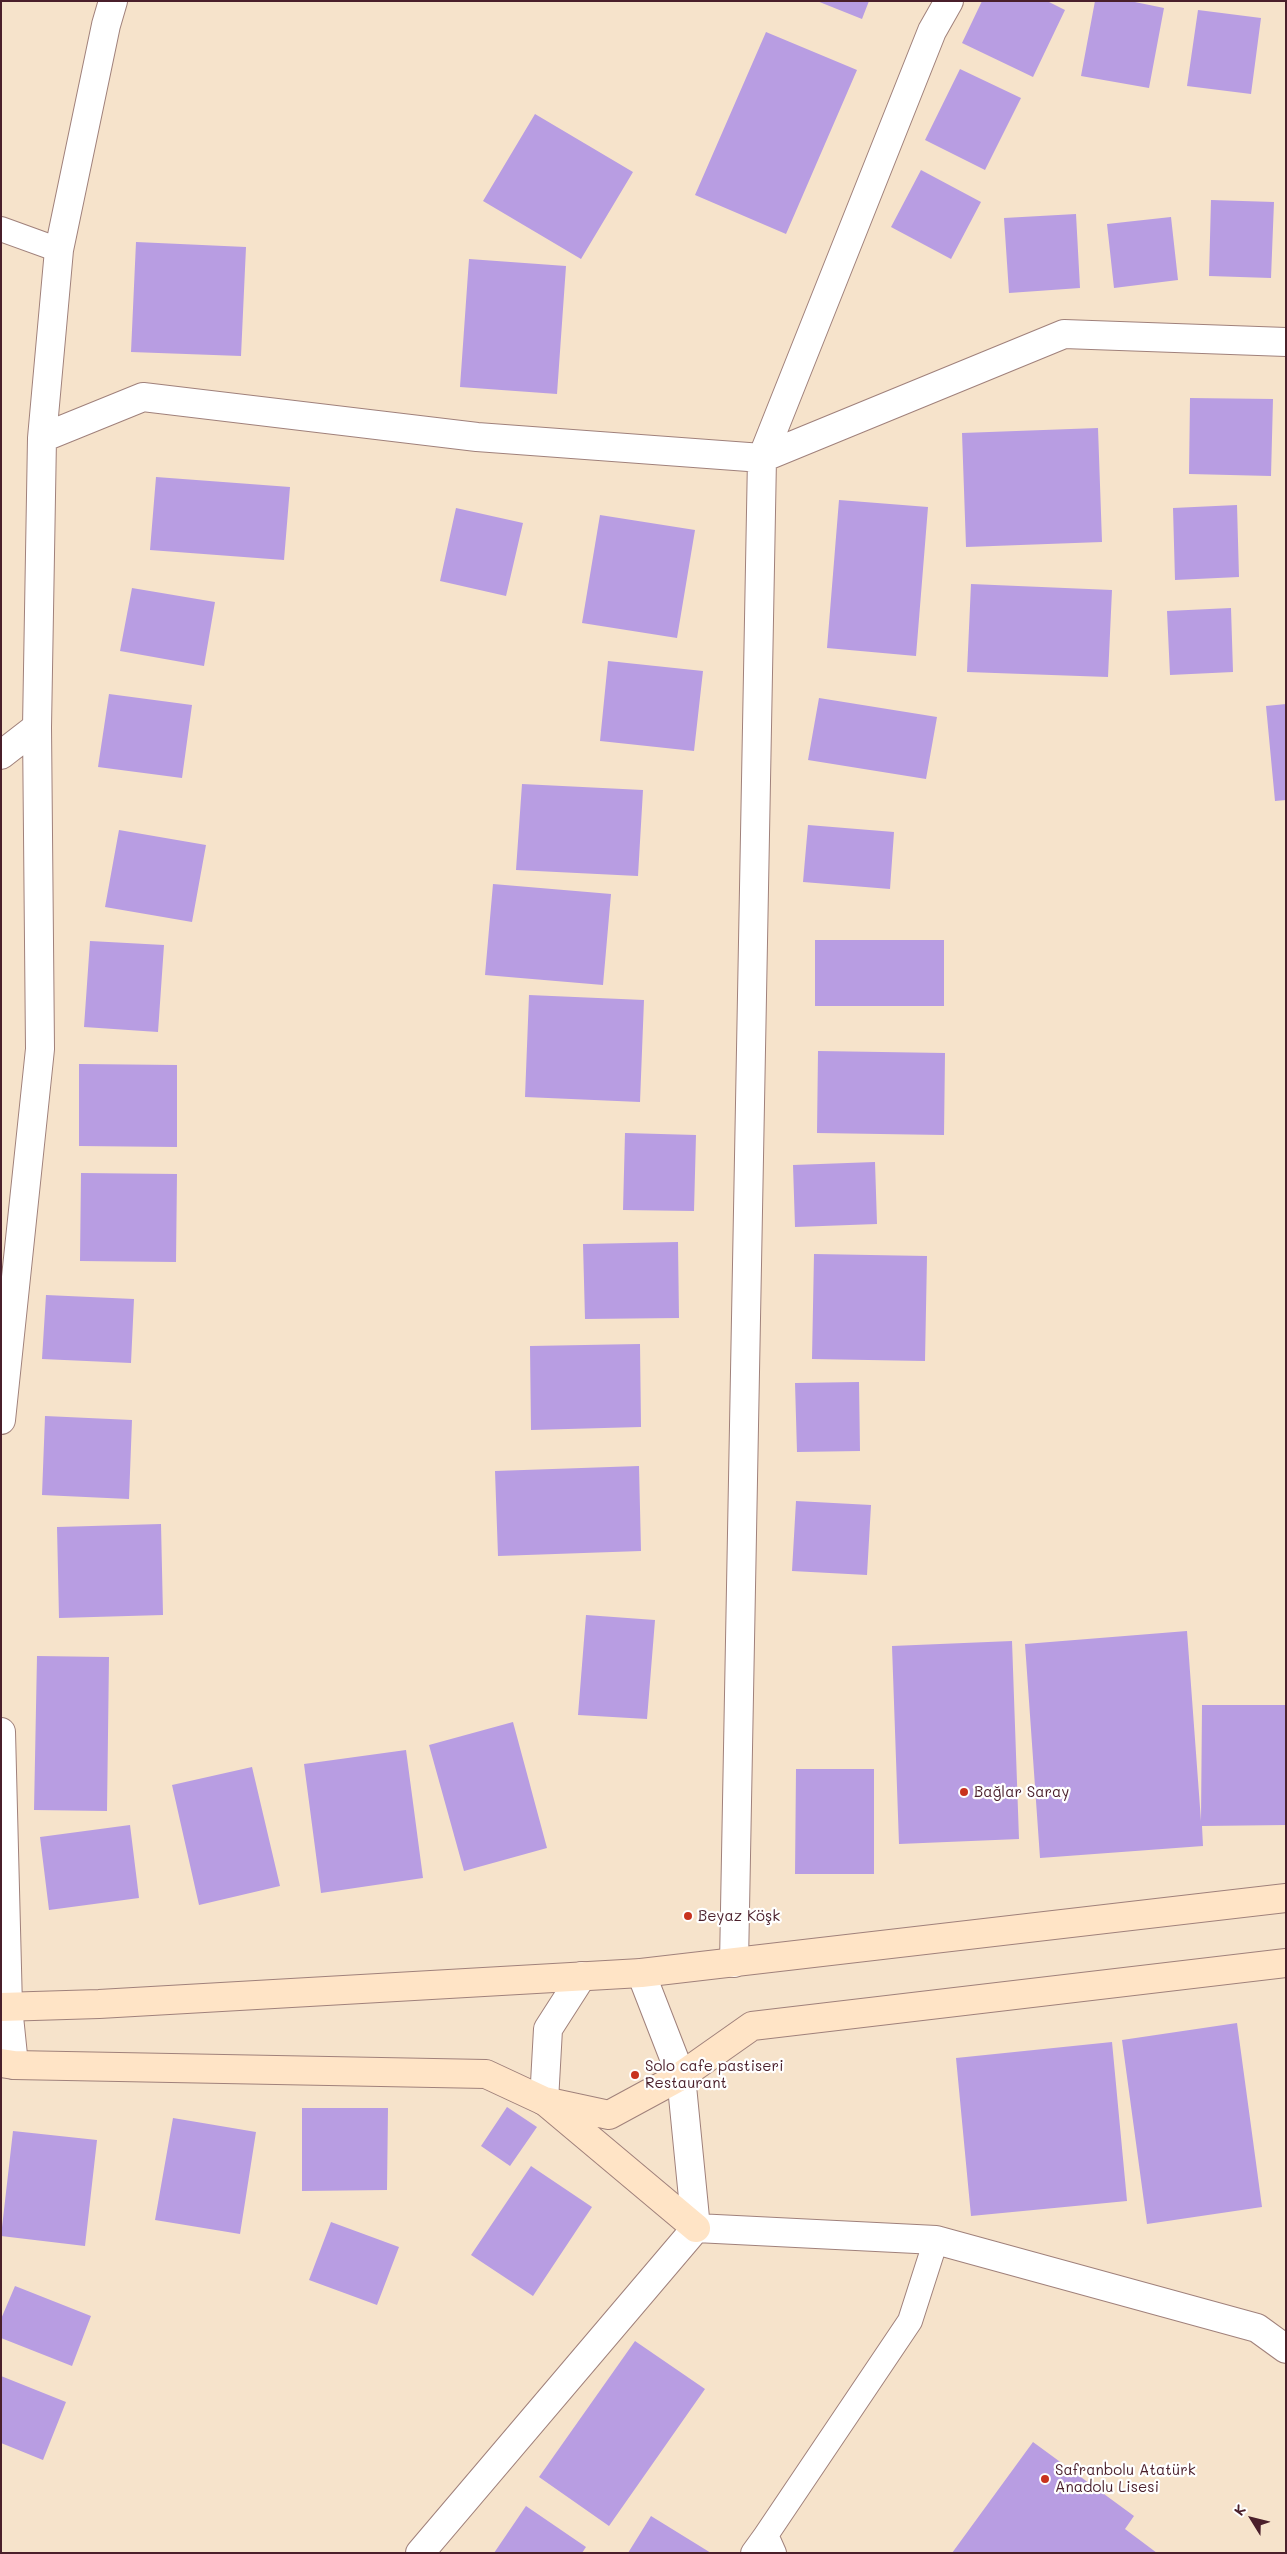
<!DOCTYPE html>
<meta charset="utf-8">
<style>
body{margin:0}
#map{position:relative;width:1287px;height:2554px;overflow:hidden;background:#f6e3cb;font-family:Mali,sans-serif}
canvas{display:block}
.frame{position:absolute;inset:0;border:2px solid #4a1f2b;pointer-events:none}
.north{position:absolute;left:1227px;top:2494px;width:50px;height:50px;-webkit-text-stroke:4px #fff;paint-order:stroke;rotate:306deg;font-size:14px;font-weight:700;line-height:20px;text-align:center;color:#4a1f2b}
.north::after{content:'';display:block;margin:auto;width:18px;height:22px;background:#4a1f2b;clip-path:polygon(50% 0,100% 100%,50% 72%,0 100%)}
</style>
<div id="map">
<canvas width="1287" height="2554"></canvas>
<div class="frame"></div>
<div class="north">K</div>
</div>
<script>
const ctx = document.querySelector('canvas').getContext('2d');
ctx.lineJoin = 'round';
function fill(path, color) { ctx.fillStyle = color; ctx.fill(path, 'evenodd'); }
const shape = rows => new Path2D(rows.map(r => 'M' + r).join(''));
function trace(path, color, width, dash) { ctx.strokeStyle = color; ctx.lineWidth = width; ctx.lineCap = dash ? 'butt' : 'round'; ctx.setLineDash(dash || []); ctx.stroke(path); }
function write(font, color, halo, rows, align = 'center') {
  ctx.font = font + ' Mali,sans-serif'; ctx.lineWidth = 4.5; ctx.setLineDash([]); ctx.textBaseline = 'middle'; ctx.strokeStyle = halo; ctx.fillStyle = color; for (const [text, x, y, turn = 0] of rows) {
    ctx.save(); ctx.translate(x, y); ctx.rotate((+turn || 0) * Math.PI / 180); ctx.textAlign = isNaN(turn) ? turn : align; if (halo) ctx.strokeText(text, 0, 0); ctx.fillText(text, 0, 0); ctx.restore();
  }
}
fill(shape([
 [817,1,869,1,862,19],
 [982,1,1047,1,1065,10,1033,77,962,43],
 [1095,1,1130,1,1164,8,1149,88,1081,76],
 [1198,10,1261,18,1251,94,1187,86],
 [766,32,857,70,786,234,695,195],
 [960,69,1021,98,985,170,925,140],
 [535,114,633,172,581,259,483,201],
 [921,170,981,202,951,259,891,227],
 [1211,200,1274,202,1271,278,1209,276],
 [1076,214,1080,288,1009,293,1004,218],
 [1171,217,1178,280,1114,288,1107,224],
 [136,242,246,247,241,356,131,352],
 [469,259,566,266,557,394,460,387],
 [1190,398,1273,399,1271,476,1189,474],
 [1098,428,1102,542,966,547,962,433],
 [156,477,290,487,284,560,150,550],
 [839,500,928,507,916,656,827,648],
 [1237,505,1239,577,1175,580,1173,508],
 [456,508,523,523,506,596,440,581],
 [600,515,695,530,677,638,582,623],
 [971,584,1112,590,1108,677,967,672],
 [132,588,215,602,204,666,120,651],
 [1231,608,1233,672,1170,675,1167,611],
 [608,661,703,671,694,751,600,741],
 [109,694,192,705,182,778,98,767],
 [819,698,937,717,926,779,808,760],
 [1286,704,1286,800,1275,801,1266,706],
 [522,784,643,790,638,876,516,870],
 [808,825,894,832,890,889,803,882],
 [119,830,206,845,192,922,105,907],
 [493,884,611,894,603,985,485,975],
 [815,940,944,940,944,1006,815,1006],
 [90,941,164,945,158,1032,84,1027],
 [529,995,644,1000,640,1102,525,1097],
 [818,1051,945,1053,944,1135,817,1133],
 [79,1064,177,1065,177,1147,79,1146],
 [625,1133,696,1135,694,1211,623,1210],
 [875,1162,877,1224,795,1227,793,1165],
 [81,1173,177,1174,176,1262,80,1261],
 [678,1242,679,1318,585,1319,583,1244],
 [814,1254,927,1256,925,1361,812,1359],
 [46,1295,134,1299,131,1363,42,1359],
 [640,1344,641,1427,531,1430,530,1346],
 [859,1382,860,1451,797,1452,795,1383],
 [45,1416,132,1420,129,1499,42,1495],
 [639,1466,641,1551,498,1556,495,1471],
 [796,1501,871,1505,867,1575,792,1571],
 [161,1524,163,1615,59,1618,57,1527],
 [586,1615,655,1620,647,1719,578,1715],
 [1187,1631,1201,1821,1202,1705,1286,1705,1286,1825,1202,1826,1203,1846,1040,1858,1025,1644],
 [1012,1641,1019,1839,899,1844,892,1646],
 [37,1656,109,1657,107,1811,34,1810],
 [513,1722,547,1848,464,1871,429,1745],
 [406,1750,423,1878,321,1893,304,1764],
 [252,1767,280,1886,199,1905,172,1785],
 [796,1769,874,1769,874,1874,795,1874],
 [130,1825,139,1898,49,1910,40,1837],
 [1237,2023,1262,2207,1147,2224,1122,2040],
 [1112,2042,1127,2201,971,2216,956,2058],
 [507,2107,537,2127,510,2166,481,2146],
 [302,2108,388,2108,387,2190,302,2191],
 [173,2118,256,2132,240,2234,155,2220],
 [13,2131,97,2140,85,2246,1,2236],
 [531,2166,592,2207,533,2296,471,2255],
 [331,2222,399,2247,377,2305,309,2280],
 [15,2286,91,2316,72,2366,1,2338,1,2319],
 [635,2341,705,2389,609,2526,539,2477],
 [1,2376,66,2402,43,2460,1,2443],
 [1033,2442,1134,2516,1125,2529,1157,2553,952,2553],
 [526,2506,586,2547,582,2553,494,2553],
 [651,2516,711,2553,628,2553]
]), '#b89de2');
const lane = shape([
 [1,229,59,250],
 [753,2553,766,2535],
 [774,2553,766,2535,910,2321,936,2240]
]);
const street = shape([
 [42,438,143,397,477,437,762,458,1064,334,1286,342],
 [1,755,37,727],
 [1,1420,40,1049,37,727,42,438,59,250,106,25,113,1],
 [1,1732,8,2007,14,2065],
 [734,1963,762,458,932,31,949,1],
 [544,2101,548,2029,582,1976],
 [696,2228,936,2240,1257,2328,1286,2349],
 [420,2553,696,2228,681,2076,641,1973]
]);
const secondary = shape([
 [1,2007,99,2004,641,1973,1286,1898],
 [1,2063,14,2065,486,2074,544,2101,609,2115,681,2076,752,2026,1286,1963],
 [547,2103,696,2228]
]);
trace(lane, '#a0817b', 26);
trace(street, '#a0817b', 30);
trace(secondary, '#a0817b', 30);
trace(lane, '#fff', 24);
trace(street, '#fff', 28);
trace(secondary, '#ffe4c6', 28);
for (const [x, y, r, color] of [
 [964,1792,5,"#c8321e"],
 [688,1916,5,"#c8321e"],
 [635,2075,5,"#c8321e"],
 [1045,2479,5,"#c8321e"]
]) { const dot = new Path2D(); dot.arc(x, y, r, 0, 2 * Math.PI); ctx.fillStyle = color; ctx.fill(dot); trace(dot, '#fff', 2); }
write('15px', '#4a1f2b', '#fff', [
 ["Bağlar Saray",974,1792],
 ["Beyaz Köşk",698,1916],
 ["Solo cafe pastiseri",645,2066],
 ["Restaurant",645,2083],
 ["Safranbolu Atatürk",1055,2470],
 ["Anadolu Lisesi",1055,2487]
], 'left');
</script>
